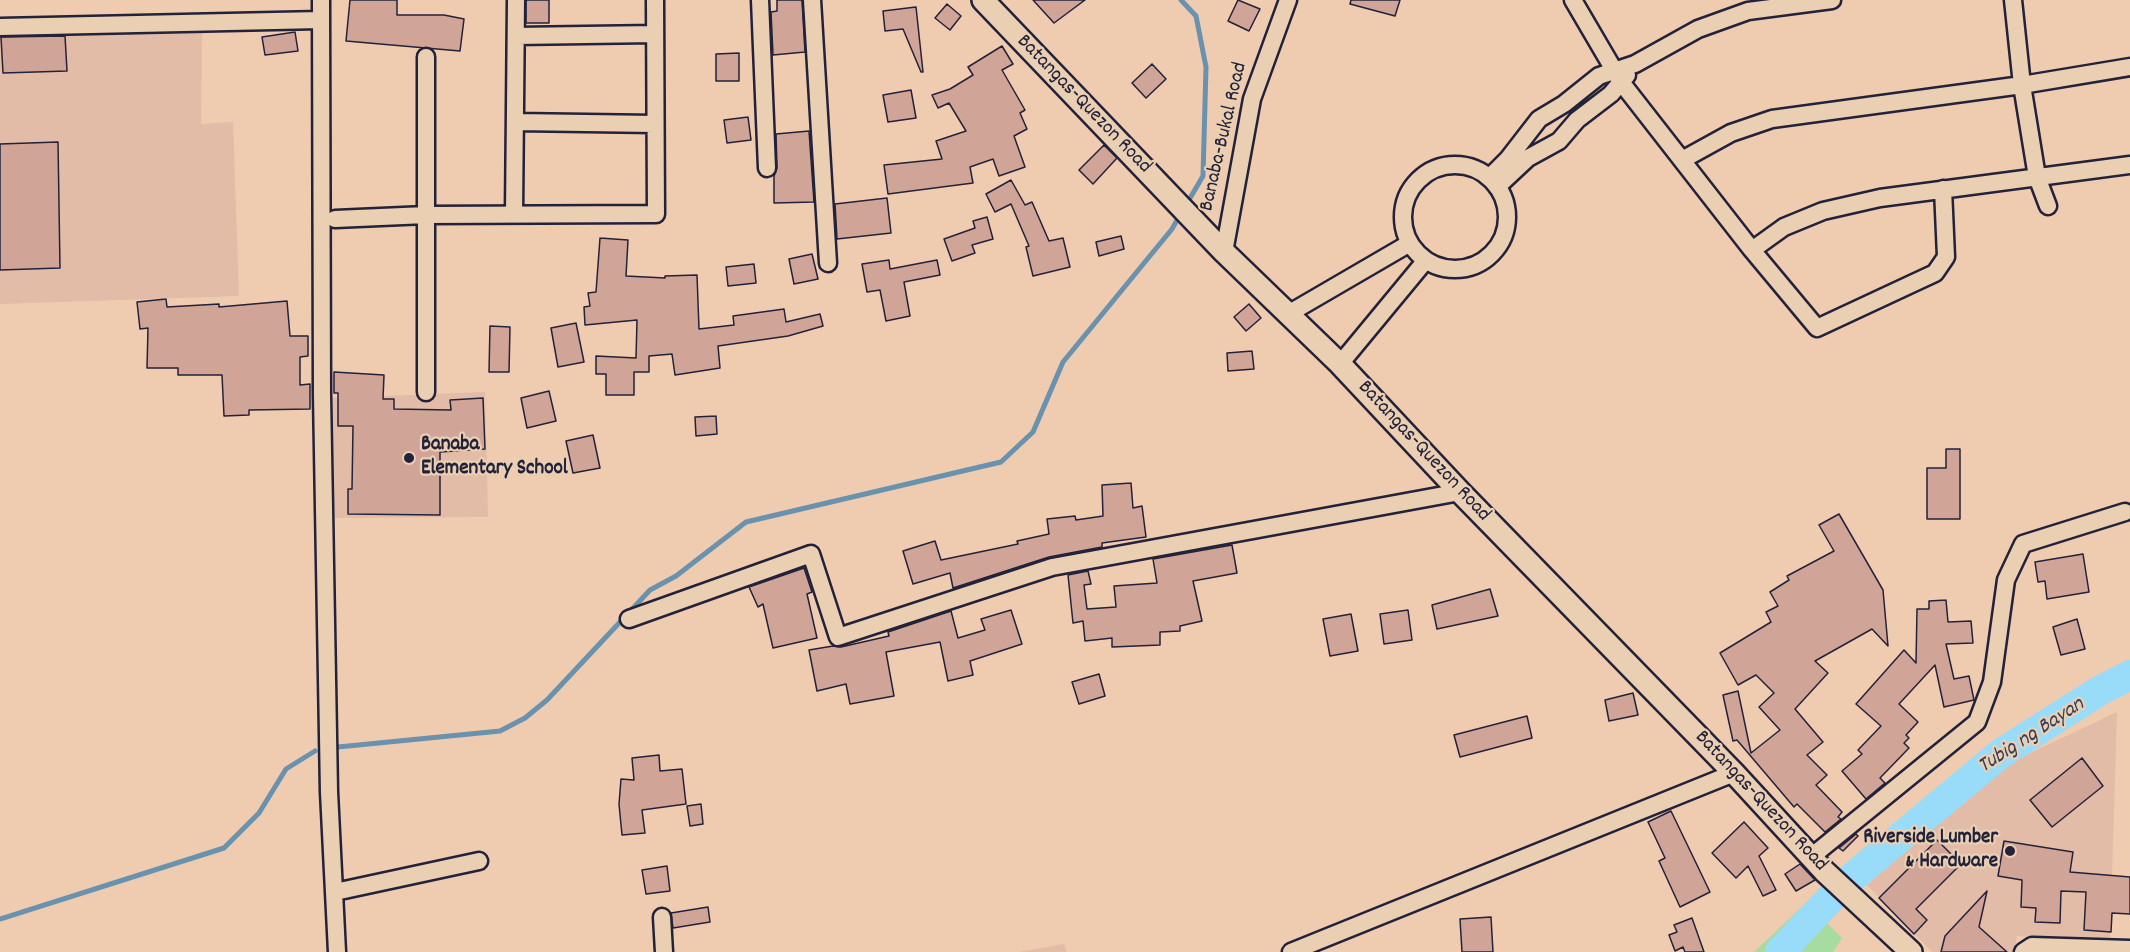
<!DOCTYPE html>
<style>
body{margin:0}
canvas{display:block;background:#efcbb0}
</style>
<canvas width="2130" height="952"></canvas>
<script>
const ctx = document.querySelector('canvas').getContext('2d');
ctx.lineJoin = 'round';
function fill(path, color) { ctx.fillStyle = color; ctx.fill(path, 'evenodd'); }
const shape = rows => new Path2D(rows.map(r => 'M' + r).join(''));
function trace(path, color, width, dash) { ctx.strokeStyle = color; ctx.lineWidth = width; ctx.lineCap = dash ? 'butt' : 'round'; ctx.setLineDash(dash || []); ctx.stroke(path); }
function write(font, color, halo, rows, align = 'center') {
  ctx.font = font + ' Dekko,sans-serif'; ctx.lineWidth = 4.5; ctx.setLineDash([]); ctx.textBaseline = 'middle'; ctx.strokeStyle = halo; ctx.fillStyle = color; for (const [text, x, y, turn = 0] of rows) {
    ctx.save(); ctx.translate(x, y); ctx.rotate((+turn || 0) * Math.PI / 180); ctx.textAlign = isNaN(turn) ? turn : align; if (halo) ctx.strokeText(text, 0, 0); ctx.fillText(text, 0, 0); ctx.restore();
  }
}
fill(shape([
 [202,26,201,124,233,122,239,296,0,304,0,30],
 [485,392,488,517,333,518,331,398],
 [2117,712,2110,940,2017,936,2014,952,1932,952,1867,885,2009,763],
 [1064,944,1067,952,1019,952]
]), '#e2bca7');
fill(shape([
 [1806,903,1842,938,1833,952,1754,952]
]), '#a6dc9f');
trace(shape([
 [1181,0,1196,16,1206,67,1203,176,1186,205],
 [338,747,500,731,525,718,547,700,650,590,676,576,746,522,1001,462,1033,432,1063,362,1172,229,1181,213],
 [0,919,224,848,259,813,286,769,315,751]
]), '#6992ae', 5);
trace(shape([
 [1780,952,1843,885,2000,754,2099,691,2130,675]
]), '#98dcfa', 30);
const building = shape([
 [350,0,397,0,397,15,444,15,464,19,460,51,346,41,350,0],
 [526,0,549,0,549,23,526,23,526,0],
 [777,0,802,0,805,52,773,55,771,12,777,11,777,0],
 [1033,0,1085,0,1054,23,1033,0],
 [1238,0,1260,9,1249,31,1228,21,1238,0],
 [1351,0,1400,0,1395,16,1350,4,1351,0],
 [947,4,961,16,950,30,935,18,947,4],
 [916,7,923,72,921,72,903,29,885,31,883,11,916,7],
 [295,32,298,51,265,55,262,37,295,32],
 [65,36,67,71,3,73,1,37,65,36],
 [1002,46,1013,64,1002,70,1025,110,1020,113,1027,129,1014,136,1025,167,999,176,993,159,970,167,973,183,888,194,884,165,942,159,936,141,966,131,949,103,938,108,932,95,950,89,973,75,968,67,1002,46],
 [739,53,739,81,716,81,716,54,739,53],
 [1152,64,1166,79,1146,98,1132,83,1152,64],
 [911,90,916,118,888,122,883,95,911,90],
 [748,117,751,140,727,143,724,120,748,117],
 [809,131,814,202,774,203,774,176,777,168,776,134,809,131],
 [58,142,60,268,0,270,0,144,58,142],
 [1104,145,1117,158,1093,184,1079,170,1104,145],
 [1011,180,1025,205,1032,202,1049,241,1063,238,1070,267,1033,276,1026,247,1029,246,1011,204,995,212,986,194,1011,180],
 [887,198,891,233,837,239,835,204,887,198],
 [987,217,993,239,972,245,975,253,952,261,944,239,975,228,973,221,987,217],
 [1121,236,1124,249,1099,256,1096,242,1121,236],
 [600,238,628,240,626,276,665,278,665,276,697,275,699,329,734,325,733,316,784,309,786,322,820,314,823,326,788,336,718,346,720,368,675,375,672,354,649,356,649,372,634,372,634,395,606,395,606,374,596,374,596,356,636,358,637,320,585,325,584,307,590,306,588,293,596,292,600,238],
 [812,254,818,279,794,284,789,259,812,254],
 [889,260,890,269,937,260,940,275,904,282,910,316,886,321,880,290,867,292,862,264,889,260],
 [754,264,756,283,728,286,726,267,754,264],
 [166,299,167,307,219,304,219,307,287,301,290,336,308,336,308,356,300,357,300,385,310,384,310,409,249,410,249,415,224,416,222,375,178,375,178,368,147,368,148,328,140,329,137,302,166,299],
 [1249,304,1261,318,1246,331,1234,317,1249,304],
 [576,323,584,362,558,367,551,328,576,323],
 [490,326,510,327,509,372,489,372,490,326],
 [1252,351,1254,369,1228,371,1227,353,1252,351],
 [334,372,384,375,383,399,394,399,394,409,451,410,450,400,483,398,485,449,440,452,440,515,348,514,348,489,352,489,353,426,338,426,338,393,334,393,334,372],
 [549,391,556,421,527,428,521,398,549,391],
 [716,416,717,434,696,436,695,417,716,416],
 [593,435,600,468,573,473,566,441,593,435],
 [1946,449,1960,449,1960,519,1927,519,1927,468,1946,468,1946,449],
 [1131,483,1133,508,1142,506,1146,537,1102,543,1102,547,1049,557,953,588,950,573,913,584,903,551,935,541,941,560,1018,544,1017,541,1049,534,1047,519,1075,516,1076,520,1103,516,1102,485,1131,483],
 [1839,514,1883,590,1888,646,1872,629,1815,661,1828,673,1795,709,1823,742,1807,755,1827,775,1816,785,1842,812,1838,817,1841,819,1825,832,1797,804,1794,807,1737,740,1733,741,1723,695,1738,691,1751,753,1780,730,1759,707,1774,693,1756,675,1738,685,1720,653,1771,622,1766,612,1778,606,1770,592,1789,580,1787,576,1834,551,1819,525,1839,514],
 [1232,545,1237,573,1193,581,1202,621,1180,626,1180,631,1160,632,1160,645,1112,647,1112,638,1085,641,1083,621,1073,623,1068,575,1088,571,1091,584,1084,585,1087,609,1116,607,1114,586,1157,583,1153,559,1232,545],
 [2083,554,2089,592,2047,599,2045,581,2038,582,2035,562,2083,554],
 [804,568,812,592,807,594,817,638,773,648,763,604,758,607,749,587,804,568],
 [1490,589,1498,616,1437,629,1432,605,1490,589],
 [1946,600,1948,622,1971,621,1973,643,1946,644,1954,679,1969,676,1974,700,1944,707,1935,665,1899,704,1918,722,1906,735,1909,738,1904,743,1909,748,1880,778,1885,783,1866,799,1842,771,1862,754,1858,750,1881,726,1856,704,1904,650,1916,663,1917,609,1929,609,1929,601,1946,600],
 [1011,610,1022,644,970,661,973,675,948,681,940,642,886,652,894,696,850,704,846,684,817,691,809,650,833,646,841,647,889,636,888,632,951,611,958,638,985,630,981,619,1011,610],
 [1408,610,1412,640,1384,644,1380,614,1408,610],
 [1351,614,1358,651,1330,656,1323,619,1351,614],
 [2077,619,2085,649,2061,655,2053,627,2077,619],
 [1099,674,1105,696,1079,704,1072,682,1099,674],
 [1633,693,1638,715,1609,721,1605,700,1633,693],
 [1527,716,1532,738,1460,757,1454,735,1527,716],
 [659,755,660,771,682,769,686,804,642,810,645,833,622,835,619,804,621,779,634,780,632,758,659,755],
 [2082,758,2103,786,2052,827,2030,800,2082,758],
 [701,804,703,824,690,826,687,806,701,804],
 [1671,811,1710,892,1680,907,1659,861,1665,858,1648,822,1671,811],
 [1744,822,1768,848,1759,856,1776,890,1763,896,1748,866,1736,878,1712,853,1744,822],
 [1856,834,1858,836,1843,851,1839,848,1856,834],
 [1937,840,1961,864,1916,909,1927,920,1914,934,1879,898,1937,840],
 [2004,841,2073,852,2070,872,2130,877,2130,914,2112,913,2111,932,2084,930,2086,892,2061,891,2060,923,2035,922,2036,908,2021,907,2022,880,1998,876,2004,841],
 [1800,864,1815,880,1796,891,1785,874,1800,864],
 [667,866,670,891,646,894,642,870,667,866],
 [1987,891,1979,927,2007,952,1941,952,1945,936,1987,891],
 [708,907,710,922,673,928,671,913,708,907],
 [1491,917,1493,952,1462,952,1460,919,1491,917],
 [1692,918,1704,952,1685,952,1683,947,1675,951,1669,935,1677,932,1674,925,1692,918]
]);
fill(building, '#d1a498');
trace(building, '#22223b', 1.5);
const minor = shape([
 [321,0,322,395,329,792,337,952],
 [760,0,767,168],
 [812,0,828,263],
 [1573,0,1621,82,1752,250,1817,328,1935,273,1946,257,1943,189],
 [2013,0,2022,85,2037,177,2048,206],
 [0,27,320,20],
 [516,36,655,34],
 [516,122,655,124],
 [1682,160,1731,133,1772,119,2022,85,2130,67],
 '1403 217a52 52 0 1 1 104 0a52 52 0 1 1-104 0Z',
 [1489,178,1508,159,1539,119,1564,104,1599,76,1635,64,1698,29,1748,11,1832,0],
 [1497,187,1528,158,1559,141,1577,120,1611,94,1627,75],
 [514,214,516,0],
 [335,219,426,215,656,214,655,0],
 [1752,250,1784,227,1823,211,1880,198,2130,165],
 [1224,252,1252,99,1288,0],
 [1288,314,1410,243],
 [1340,364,1426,260],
 [426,392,426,57],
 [629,619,811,554,838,637,1052,567,1460,492],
 [1811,857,1977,722,1992,682,2006,580,2023,544,2125,512],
 [335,892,479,861],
 [662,917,664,952],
 [1291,952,1734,773],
 [2023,952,2032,946,2130,949]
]);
const major = shape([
 [983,0,1224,252,1340,364,1460,492,1734,773,1824,871,1911,952]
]);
trace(minor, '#22223b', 21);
trace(major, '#22223b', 26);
trace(minor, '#ebcfb2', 16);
trace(major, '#ebcfb2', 21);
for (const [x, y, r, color] of [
 [409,458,6,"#22223b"],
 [2010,851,6,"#22223b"]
]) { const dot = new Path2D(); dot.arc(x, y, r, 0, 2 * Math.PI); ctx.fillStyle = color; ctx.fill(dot); trace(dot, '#ebcfb2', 2); }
write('21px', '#22223b', '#ebcfb2', [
 ["Batangas-Quezon Road",1083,105,46],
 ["Banaba-Bukal Road",1225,137,-77],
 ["Batangas-Quezon Road",1423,452,47],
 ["Batangas-Quezon Road",1760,802,47]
]);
write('bold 21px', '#22223b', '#ebcfb2', [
 ["Banaba",421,446],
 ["Elementary School",421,470],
 ["Riverside Lumber",1998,839,"right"],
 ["& Hardware",1998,863,"right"]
], 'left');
write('italic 22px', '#343e58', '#ebcfb2', [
 ["Tubig ng Bayan",2032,737,-33]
]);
</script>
